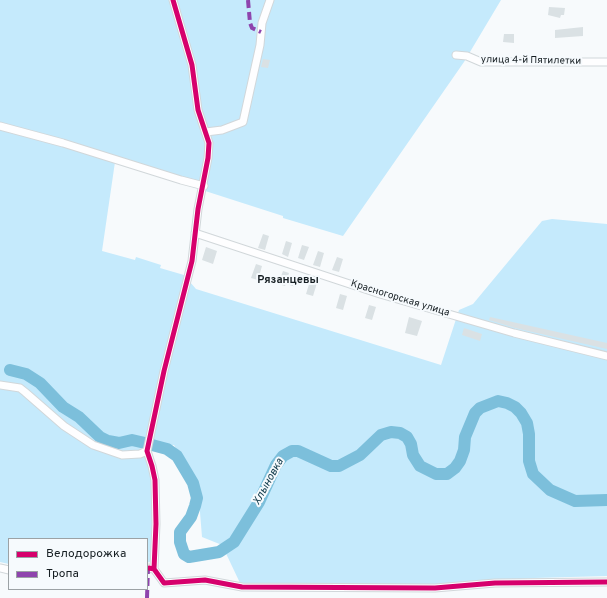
<!DOCTYPE html>
<meta charset="utf-8">
<style>
body{margin:0}
#map{position:relative;width:607px;height:598px;overflow:hidden;background:#f7fafc;font-family:Overpass,sans-serif}
canvas{display:block}
.legend{position:absolute;left:8px;top:538px;width:140px;height:52px;box-sizing:border-box;background:#f6fafd;border:1px solid #9ca2a5;margin:0;padding:5px 7px;list-style:none;font-size:12px;color:#161e22}
.legend li{display:flex;align-items:center;gap:8px;height:20px}
.legend b{width:20px;border:1px solid #9ca2a5}
</style>
<div id="map">
<canvas width="607" height="598"></canvas>
<ul class="legend">
<li><b style="height:5px;background:#d6006c"></b>Велодорожка</li>
<li><b style="height:5px;background:#8e44ad"></b>Тропа</li>
</ul>
</div>
<script>
const ctx = document.querySelector('canvas').getContext('2d');
ctx.lineJoin = 'round';
function fill(path, color) { ctx.fillStyle = color; ctx.fill(path, 'evenodd'); }
const shape = rows => new Path2D(rows.map(r => 'M' + r).join(''));
function trace(path, color, width, dash) { ctx.strokeStyle = color; ctx.lineWidth = width; ctx.lineCap = dash ? 'butt' : 'round'; ctx.setLineDash(dash || []); ctx.stroke(path); }
function write(font, color, halo, rows, align = 'center') {
  ctx.font = font + ' Overpass,sans-serif'; ctx.lineWidth = 4; ctx.setLineDash([]); ctx.textBaseline = 'middle'; ctx.strokeStyle = halo; ctx.fillStyle = color; for (const [text, x, y, turn = 0] of rows) {
    ctx.save(); ctx.translate(x, y); ctx.rotate((+turn || 0) * Math.PI / 180); ctx.textAlign = isNaN(turn) ? turn : align; if (halo) ctx.strokeText(text, 0, 0); ctx.fillText(text, 0, 0); ctx.restore();
  }
}
fill(shape([
 [0,0,501,0,464,62,343,236,283,218,283,216,115,162,102,251,135,260,136,257,161,265,160,268,184,275,196,289,441,365,459,310,473,304,542,221,552,219,607,224,607,576,534,578,444,585,240,583,222,545,202,537,199,500,189,470,174,445,148,452,152,470,156,559,147,563,147,539,9,539,9,564,0,562]
]), '#c5eafc');
trace(shape([
 [10,370,26,374,40,383,63,407,79,417,100,437,108,441,119,443,132,440,145,443],
 [152,445,167,449,177,456,193,483,197,498,195,506,191,517,180,532,180,542,184,554,189,557,219,552,234,542,259,502,276,465,283,456,292,451,298,451,331,466,339,466,360,455,381,435,391,432,400,433,407,437,411,444,413,455,420,466,436,474,447,474,455,468,460,461,464,450,465,437,475,413,480,408,498,401,507,403,515,407,521,413,527,423,529,434,529,461,533,474,550,490,575,501,607,500]
]), '#7cbfdb', 12);
fill(shape([
 [549,7,565,8,564,15,561,15,560,18,548,15],
 [583,27,583,36,555,38,555,30],
 [504,34,514,34,514,43,503,42],
 [263,59,270,60,268,68,261,67],
 [263,234,269,236,265,250,258,248],
 [286,241,292,243,288,257,282,254],
 [302,245,309,247,304,260,298,258],
 [206,247,217,251,213,264,202,260],
 [318,251,324,253,320,267,313,265],
 [337,257,343,259,339,272,332,270],
 [256,264,262,266,258,280,251,278],
 [283,271,289,273,288,276,298,279,296,287,286,284,285,286,278,284],
 [310,281,317,283,313,296,306,294],
 [340,294,347,296,343,310,336,308],
 [369,305,376,307,372,320,365,318],
 [409,317,422,321,417,336,405,333],
 [490,317,607,343,607,349,515,328,489,320],
 [464,328,482,334,480,341,462,335]
]), '#dae1e4');
const street = shape([
 [456,55,467,56,481,62,607,62],
 [0,126,63,143,181,180,204,186],
 [206,132,222,130,243,122,260,45,262,23,270,0],
 [195,233,380,294,514,333,607,356],
 [0,385,20,388,25,392,64,426,93,445,122,455,140,454,147,451],
 [0,568,9,570],
 [147,568,154,569,164,583,205,580,242,587,435,588,495,583,607,582],
 [154,569,156,524,155,480,152,466,147,451,164,371,192,261,198,209,208,158,209,143,198,110,192,65,173,0]
]);
trace(street, '#d1d7da', 9);
trace(street, '#fefeff', 7);
trace(shape([
 [248,0,250,23,252,28,261,32],
 [147,598,148,568]
]), '#8e44ad', 4, [8, 4]);
trace(shape([
 [149,568,154,569,164,583,205,580,242,587,435,588,495,583,607,582],
 [154,569,156,524,155,480,152,466,147,451,164,371,192,261,198,209,208,158,209,143,198,110,192,65,173,0]
]), '#d6006c', 5);
write('10px', '#161e22', '#f6fafd', [
 ["улица 4-й Пятилетки",531,61,1],
 ["Красногорская улица",400,299,17]
]);
write('bold 11px', '#161e22', '#f6fafd', [
 ["Рязанцевы",288,281]
]);
write('italic 11px', '#0f3949', '#f6fafd', [
 ["Хлыновка",269,482,-61]
]);
</script>
